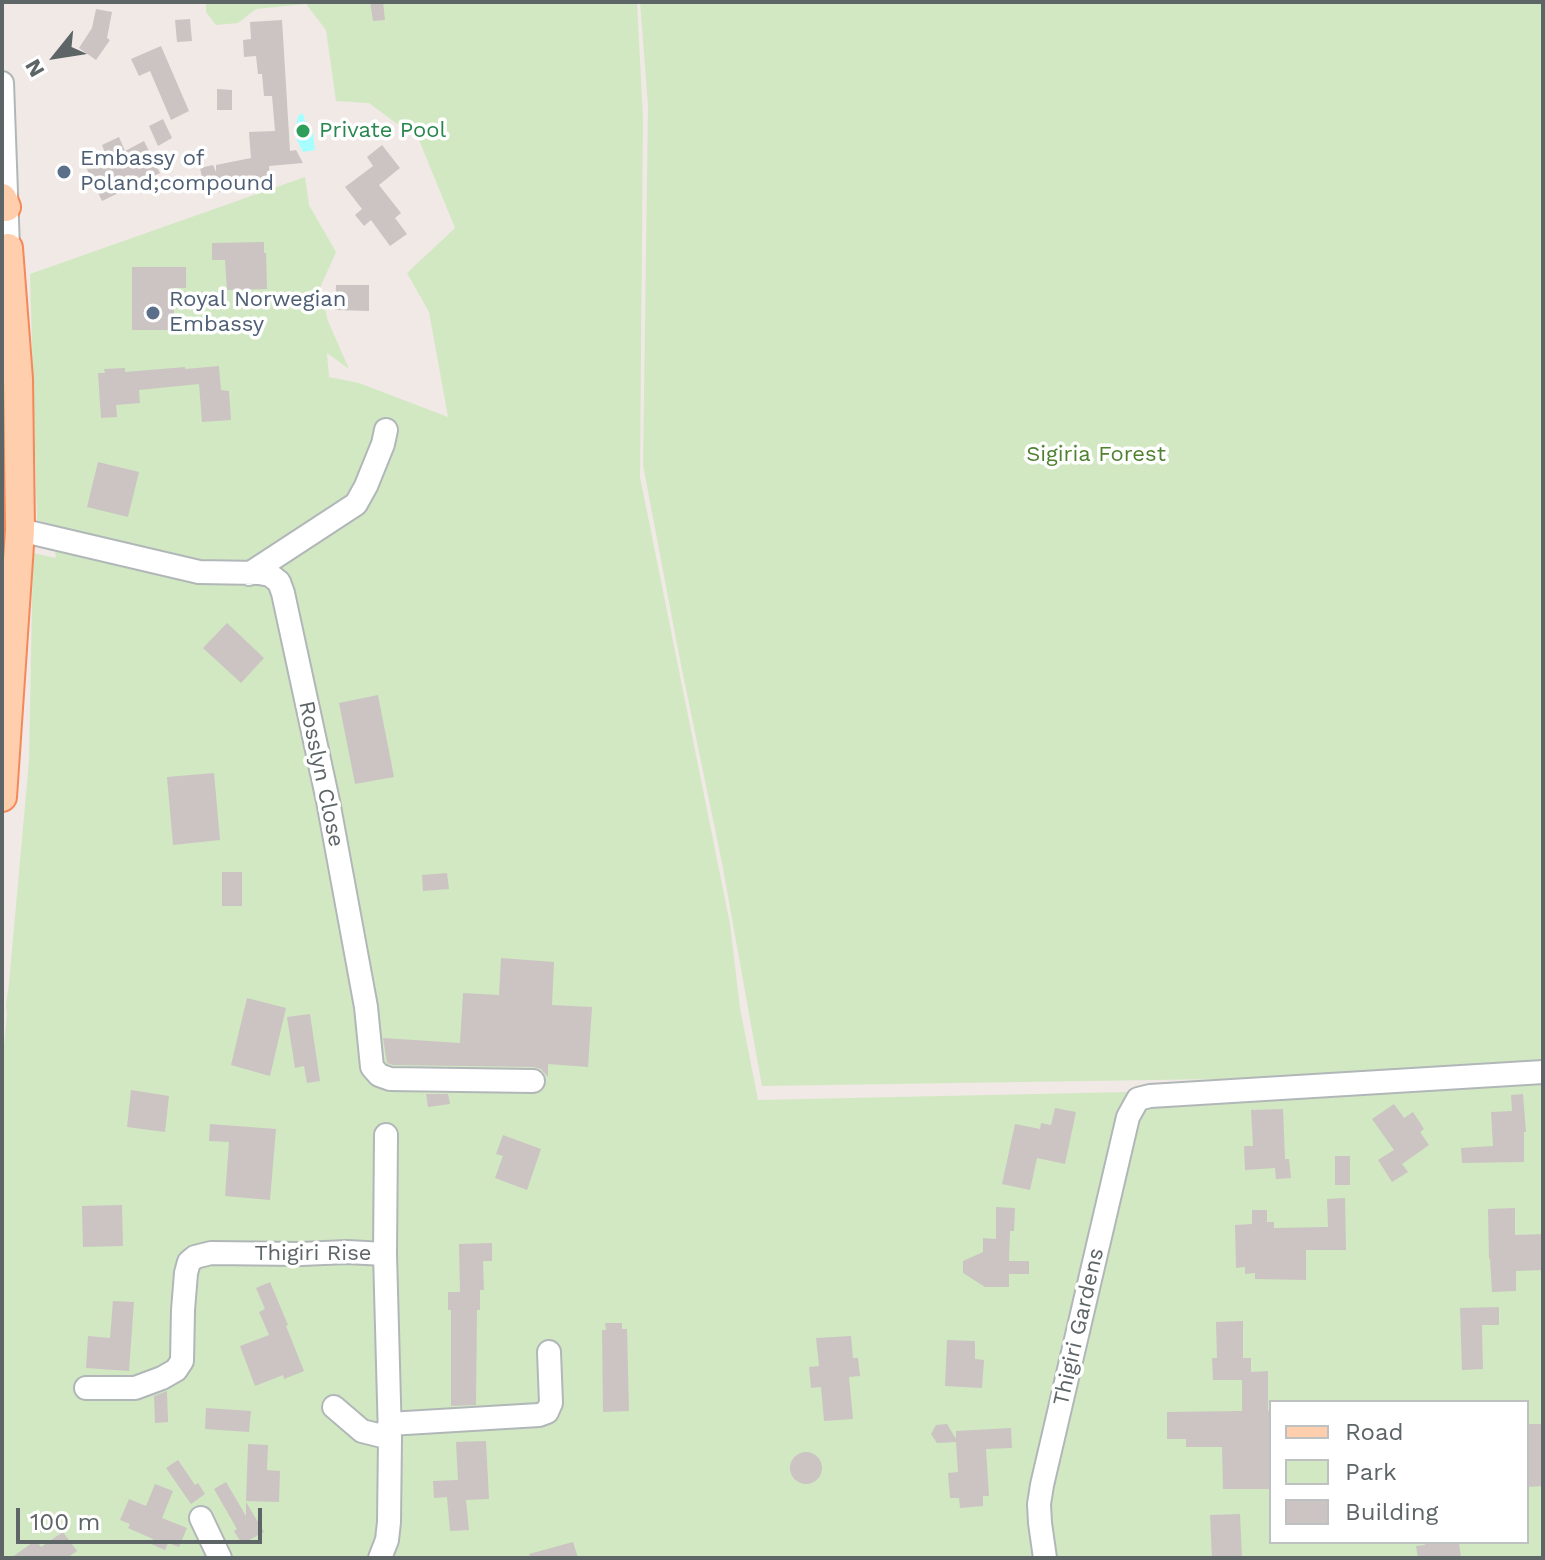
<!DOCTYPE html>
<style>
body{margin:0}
#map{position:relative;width:1545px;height:1560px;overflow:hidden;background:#f0e9e6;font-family:"Work Sans",sans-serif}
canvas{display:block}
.frame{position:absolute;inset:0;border:4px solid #5d6566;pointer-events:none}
.legend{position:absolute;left:1269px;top:1400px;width:260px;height:144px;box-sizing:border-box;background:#fff;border:2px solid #bec1c2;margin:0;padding:10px 14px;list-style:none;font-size:24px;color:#5d6566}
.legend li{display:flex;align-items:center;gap:16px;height:40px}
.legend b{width:40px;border:2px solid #bec1c2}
.north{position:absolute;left:16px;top:16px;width:80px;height:80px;-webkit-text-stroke:6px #fff;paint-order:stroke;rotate:240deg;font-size:22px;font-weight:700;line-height:32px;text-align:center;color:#5d6566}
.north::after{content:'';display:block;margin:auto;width:28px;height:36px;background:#5d6566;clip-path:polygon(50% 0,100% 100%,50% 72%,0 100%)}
.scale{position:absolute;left:16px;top:1508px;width:246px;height:36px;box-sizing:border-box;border:4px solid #5d6566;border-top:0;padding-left:10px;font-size:24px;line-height:28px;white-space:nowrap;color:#5d6566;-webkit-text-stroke:6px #fff;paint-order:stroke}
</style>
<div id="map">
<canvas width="1545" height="1560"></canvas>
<div class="frame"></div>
<ul class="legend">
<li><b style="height:10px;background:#ffceac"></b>Road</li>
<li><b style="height:22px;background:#d2e8c2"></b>Park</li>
<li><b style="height:22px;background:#cbc4c3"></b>Building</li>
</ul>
<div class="north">N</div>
<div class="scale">100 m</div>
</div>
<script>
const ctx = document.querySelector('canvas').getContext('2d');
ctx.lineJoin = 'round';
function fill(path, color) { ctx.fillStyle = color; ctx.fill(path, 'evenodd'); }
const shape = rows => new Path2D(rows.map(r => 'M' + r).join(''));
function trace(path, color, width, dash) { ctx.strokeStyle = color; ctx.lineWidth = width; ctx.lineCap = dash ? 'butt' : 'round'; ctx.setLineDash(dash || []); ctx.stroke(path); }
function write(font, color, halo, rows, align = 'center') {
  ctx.font = font + ' "Work Sans",sans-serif'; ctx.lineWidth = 7; ctx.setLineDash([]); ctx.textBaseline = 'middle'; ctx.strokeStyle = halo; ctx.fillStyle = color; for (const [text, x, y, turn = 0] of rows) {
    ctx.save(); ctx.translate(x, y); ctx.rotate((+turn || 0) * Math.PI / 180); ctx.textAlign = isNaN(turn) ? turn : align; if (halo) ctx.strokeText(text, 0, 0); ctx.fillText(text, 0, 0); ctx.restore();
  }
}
fill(shape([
 [206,2,637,2,643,118,640,477,730,924,740,1008,758,1100,1543,1083,1543,1558,2,1558,2,1067,7,1014,6,1005,9,983,29,761,33,553,56,558,51,524,37,520,30,274,305,177,309,205,336,252,320,288,328,321,349,369,327,353,329,377,359,383,448,417,429,312,407,273,455,228,419,140,369,103,336,101,326,30,306,4,256,9,238,23,216,25,206,12],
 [1271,1402,1527,1402,1527,1542,1271,1542],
 [640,2,1543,2,1543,1074,762,1086,722,863,680,660,643,465,648,106]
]), '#d2e8c2');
fill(shape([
 [303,113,307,129,313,134,315,150,303,152,297,140,296,125,298,116]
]), '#a7feff');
fill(shape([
 [370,2,383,2,385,20,373,21],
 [96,9,112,12,107,38,110,40,96,60,79,48,92,28],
 [190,19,192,41,177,42,175,20],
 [282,20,290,151,296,150,303,163,269,166,270,179,247,181,248,186,206,195,200,168,213,165,216,172,216,165,251,158,249,132,275,131,272,96,264,96,262,74,258,74,256,56,244,57,243,40,251,39,250,22],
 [161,46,189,111,171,120,150,71,139,76,131,59],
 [217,89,232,90,232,110,217,110],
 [163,119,172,138,158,146,149,126],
 [119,137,125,151,144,141,160,173,102,201,84,163,105,153,102,145],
 [382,145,400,168,379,185,401,213,395,218,407,234,390,246,371,220,364,226,355,215,362,209,345,187,373,166,367,157],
 [264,242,264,253,266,253,267,289,227,290,225,260,212,260,212,243],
 [132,267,186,267,186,288,174,288,174,330,132,330],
 [336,285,369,285,369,311,335,310],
 [219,366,221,390,229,391,231,420,202,422,199,384,139,390,140,403,116,405,117,417,101,418,98,373,105,373,104,369,125,368,125,372,185,367,185,369],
 [98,462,139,472,128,517,87,507],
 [227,623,264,658,241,683,203,648],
 [378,695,394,777,355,784,339,703],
 [214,773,220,840,173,845,167,777],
 [222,872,242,872,242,906,222,906],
 [447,873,449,889,423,891,422,875],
 [501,958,554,962,552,1005,592,1007,588,1067,548,1064,548,1077,541,1069,533,1067,393,1065,387,1063,383,1038,460,1043,463,993,499,995],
 [247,998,286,1008,270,1076,231,1065],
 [310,1014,320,1081,307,1083,304,1066,295,1068,287,1017],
 [131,1090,169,1096,165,1132,127,1127],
 [426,1094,448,1094,450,1104,428,1107],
 [1523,1094,1526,1132,1524,1132,1524,1162,1462,1163,1461,1148,1493,1146,1491,1112,1512,1111,1511,1095],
 [1394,1104,1404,1118,1413,1112,1424,1129,1420,1132,1429,1145,1402,1164,1408,1172,1392,1182,1378,1160,1394,1150,1372,1119],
 [1055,1108,1076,1112,1065,1164,1037,1158,1030,1190,1002,1184,1015,1124,1040,1129,1041,1123,1051,1125],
 [1283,1109,1285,1159,1289,1159,1291,1178,1276,1179,1275,1168,1245,1170,1244,1146,1253,1146,1251,1110],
 [210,1124,276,1129,270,1200,225,1196,229,1142,209,1141],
 [503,1135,541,1149,527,1190,495,1178,503,1156,496,1154],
 [1335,1156,1350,1156,1350,1185,1335,1185],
 [1345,1198,1346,1250,1306,1250,1306,1280,1255,1279,1255,1273,1245,1274,1245,1267,1236,1268,1235,1225,1252,1224,1252,1210,1267,1210,1267,1222,1274,1222,1274,1228,1328,1227,1327,1199],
 [122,1205,123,1246,83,1247,82,1206],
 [996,1207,1015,1208,1014,1231,1010,1231,1009,1261,1029,1261,1029,1274,1009,1274,1009,1287,985,1287,963,1273,963,1261,983,1252,983,1238,996,1239],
 [1515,1208,1515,1235,1543,1234,1543,1270,1516,1271,1516,1291,1492,1292,1490,1259,1489,1259,1488,1209],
 [492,1243,492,1261,483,1261,484,1290,480,1290,480,1310,477,1310,476,1405,451,1406,451,1310,448,1310,448,1292,460,1292,459,1244],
 [270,1282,288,1325,286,1326,304,1371,284,1379,283,1375,255,1386,240,1346,269,1335,259,1312,265,1309,256,1288],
 [113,1301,134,1302,129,1371,86,1368,88,1336,110,1338],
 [1499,1307,1499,1325,1482,1325,1483,1369,1462,1370,1460,1308],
 [1243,1321,1243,1358,1251,1358,1251,1372,1268,1371,1268,1411,1271,1411,1271,1489,1223,1489,1222,1447,1186,1447,1186,1439,1167,1439,1167,1412,1242,1411,1242,1380,1213,1380,1212,1358,1217,1358,1216,1322],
 [605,1323,622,1323,622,1329,627,1329,629,1411,603,1412,602,1330,606,1330],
 [851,1336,853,1358,858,1358,860,1376,849,1377,853,1419,824,1421,821,1387,811,1388,809,1367,819,1366,816,1338],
 [947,1340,975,1341,975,1359,984,1360,982,1388,945,1386],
 [167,1391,168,1422,155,1423,154,1396],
 [206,1408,251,1411,249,1432,205,1429],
 [947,1424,956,1439,956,1431,1011,1428,1012,1448,986,1449,989,1496,983,1496,983,1506,960,1508,959,1498,950,1498,948,1473,958,1472,956,1442,937,1443,931,1434,936,1425],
 [1527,1424,1543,1424,1543,1486,1527,1487],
 [486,1441,489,1499,466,1500,469,1530,450,1531,447,1497,434,1498,433,1481,458,1480,456,1442],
 [248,1444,268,1445,267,1470,280,1471,279,1502,246,1501],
 '790 1468a16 16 0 1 1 32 0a16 16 0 1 1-32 0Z',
 [178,1460,195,1485,198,1483,205,1494,191,1504,166,1468],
 [226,1482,246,1516,246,1502,264,1532,242,1544,234,1531,237,1529,214,1489],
 [155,1484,173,1491,162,1518,187,1528,179,1547,168,1543,165,1550,151,1544,153,1539,128,1528,130,1524,120,1520,129,1499,146,1506],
 [1240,1514,1242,1558,1212,1558,1210,1515],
 [63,1532,77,1551,67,1558,11,1558,36,1540,41,1547],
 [573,1542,578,1558,530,1558,529,1554],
 [1424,1542,1459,1542,1461,1558,1418,1558,1416,1546,1425,1545]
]), '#cbc4c3');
const minor = shape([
 [2,83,8,248],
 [20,530,199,572,259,573,270,575,279,582,283,593,328,801,366,1007,372,1067,379,1075,390,1079,533,1081],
 [249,574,356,504,366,486,383,444,386,430],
 [385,1254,386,1135],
 [86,1388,135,1388,162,1378,176,1370,182,1361,183,1310,186,1273,189,1262,195,1257,211,1253,301,1254,347,1252,385,1254,390,1438,389,1522,387,1540,380,1558],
 [334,1407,362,1431,390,1438],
 [389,1424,539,1415,547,1412,551,1403,549,1352],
 [201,1518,220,1558],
 [1045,1558,1040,1523,1039,1504,1042,1485,1128,1117,1138,1099,1150,1096,1543,1072]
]);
const major = shape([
 [2,198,6,207],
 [2,797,20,530,18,379,8,248]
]);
trace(minor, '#b1b7b8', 26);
trace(major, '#f5885a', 32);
trace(minor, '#fff', 22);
trace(major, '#ffceac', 28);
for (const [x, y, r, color] of [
 [303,131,8,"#2e9e5b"],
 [64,172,8,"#5c6f8a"],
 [153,313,8,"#5c6f8a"]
]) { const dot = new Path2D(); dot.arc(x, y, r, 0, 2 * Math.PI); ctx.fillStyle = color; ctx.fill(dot); trace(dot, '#fff', 3); }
write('22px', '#27864d', '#fff', [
 ["Private Pool",319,131]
], 'left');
write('22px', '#4e5e75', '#fff', [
 ["Embassy of",80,159],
 ["Poland;compound",80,184],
 ["Royal Norwegian",169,300],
 ["Embassy",169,325]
], 'left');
write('22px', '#4f8131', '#fff', [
 ["Sigiria Forest",1096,455]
]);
write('22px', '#5d6566', '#fff', [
 ["Rosslyn Close",321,774,78],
 ["Thigiri Rise",313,1254],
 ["Thigiri Gardens",1079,1327,-77]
]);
</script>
